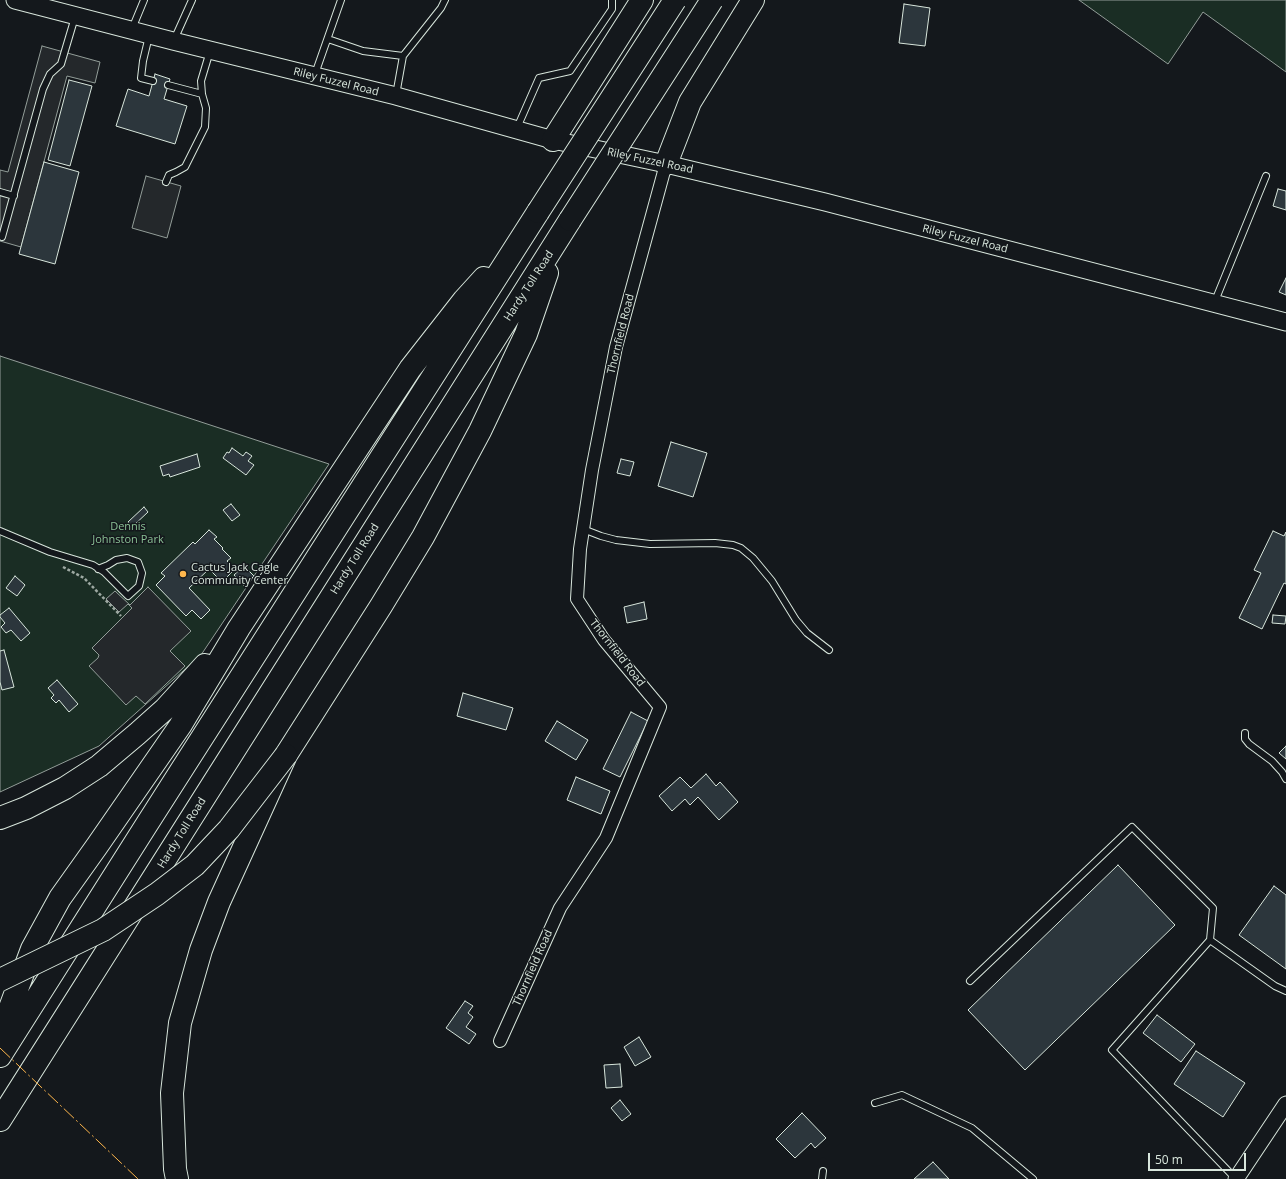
<!DOCTYPE html>
<style>
body{margin:0}
#map{position:relative;width:1286px;height:1179px;overflow:hidden;background:#14181c;font-family:"Open Sans",sans-serif}
canvas{display:block}
.scale{position:absolute;left:1148px;top:1153px;width:98px;height:18px;box-sizing:border-box;border:2px solid #d8e6dc;border-top:0;padding-left:5px;font-size:12px;line-height:14px;white-space:nowrap;color:#d8e6dc;-webkit-text-stroke:3px #14181c;paint-order:stroke}
</style>
<div id="map">
<canvas width="1286" height="1179"></canvas>
<div class="scale">50 m</div>
</div>
<script>
const ctx = document.querySelector('canvas').getContext('2d');
ctx.lineJoin = 'round';
function fill(path, color) { ctx.fillStyle = color; ctx.fill(path, 'evenodd'); }
const shape = rows => new Path2D(rows.map(r => 'M' + r).join(''));
function trace(path, color, width, dash) { ctx.strokeStyle = color; ctx.lineWidth = width; ctx.lineCap = dash ? 'butt' : 'round'; ctx.setLineDash(dash || []); ctx.stroke(path); }
function write(font, color, halo, rows, align = 'center') {
  ctx.font = font + ' "Open Sans",sans-serif'; ctx.lineWidth = 3; ctx.setLineDash([]); ctx.textBaseline = 'middle'; ctx.strokeStyle = halo; ctx.fillStyle = color; for (const [text, x, y, turn = 0] of rows) {
    ctx.save(); ctx.translate(x, y); ctx.rotate((+turn || 0) * Math.PI / 180); ctx.textAlign = isNaN(turn) ? turn : align; if (halo) ctx.strokeText(text, 0, 0); ctx.fillText(text, 0, 0); ctx.restore();
  }
}
const green = shape([
 [1079,0,1286,0,1286,72,1203,12,1168,64,1079,0],
 [0,356,329,464,201,655,99,746,0,792,0,356]
]);
fill(green, '#1a2d24');
trace(green, '#939e99', 1);
const parking = shape([
 [42,46,100,62,95,83,67,76,21,247,0,241,0,170,8,172,42,46],
 [146,176,181,186,167,238,132,228,146,176],
 [148,587,191,631,170,651,185,666,145,704,136,696,126,705,89,666,98,658,99,655,92,648,132,608,128,604,119,612,106,599,115,591,130,605,148,587]
]);
fill(parking, '#24282b');
trace(parking, '#939e99', 1);
const building = shape([
 [904,4,930,8,925,46,899,43,904,4],
 [155,74,170,79,164,99,187,106,175,144,116,126,128,89,149,96,155,74],
 [69,80,92,86,70,166,48,160,69,80],
 [44,162,79,172,55,264,19,254,44,162],
 [1278,189,1286,191,1286,210,1273,206,1278,189],
 [1286,278,1286,295,1279,292,1286,278],
 [671,442,707,453,693,497,658,486,671,442],
 [232,448,243,456,246,452,252,456,248,461,254,465,246,475,223,458,227,452,229,453,232,448],
 [197,454,200,467,170,477,169,474,163,476,160,466,197,454],
 [621,459,634,462,630,476,617,473,621,459],
 [231,504,240,515,232,521,223,510,231,504],
 [144,507,148,512,132,527,128,522,144,507],
 [209,530,217,537,214,539,223,548,222,549,231,558,227,561,235,569,222,582,209,569,189,588,210,610,201,619,192,610,186,616,156,585,165,576,161,573,193,542,195,544,209,530],
 [1273,531,1284,536,1286,532,1286,584,1284,583,1262,629,1239,618,1261,573,1254,570,1273,531],
 [244,566,254,576,244,586,234,575,244,566],
 [15,576,25,585,17,596,6,588,15,576],
 [644,602,647,619,627,623,624,607,644,602],
 [9,608,30,633,21,641,11,630,6,633,1,627,5,623,0,617,0,615,9,608],
 [1273,615,1286,616,1285,624,1272,623,1273,615],
 [4,650,14,687,2,690,0,682,0,651,4,650],
 [57,680,78,704,69,712,59,700,56,703,51,698,54,695,48,688,57,680],
 [463,693,513,708,506,730,457,716,463,693],
 [631,712,648,721,620,777,603,769,631,712],
 [557,721,588,740,576,760,545,741,557,721],
 [1286,746,1286,759,1279,753,1286,746],
 [706,774,716,786,720,782,738,802,719,820,698,797,690,805,685,799,672,811,659,796,680,777,691,788,706,774],
 [576,777,610,791,601,814,567,800,576,777],
 [1118,865,1175,925,1025,1070,968,1010,1118,865],
 [1274,886,1286,895,1286,969,1239,935,1274,886],
 [465,1001,473,1006,468,1013,473,1017,466,1027,476,1034,469,1044,446,1028,465,1001],
 [1157,1015,1195,1044,1181,1062,1143,1033,1157,1015],
 [639,1037,651,1057,635,1066,624,1047,639,1037],
 [1196,1051,1245,1083,1223,1117,1174,1084,1196,1051],
 [620,1064,622,1087,606,1088,604,1065,620,1064],
 [620,1100,631,1114,622,1121,611,1108,620,1100],
 [802,1113,826,1138,815,1148,811,1143,795,1158,776,1139,802,1113],
 [933,1162,949,1179,914,1179,933,1162]
]);
fill(building, '#2c363c');
trace(building, '#d8e6dc', 1);
const service = shape([
 [132,29,144,0],
 [149,36,143,61,141,78,153,81],
 [328,39,363,51,403,56],
 [174,40,192,0],
 [315,74,341,0],
 [168,85,202,94],
 [396,95,403,56,441,8,445,0],
 [517,128,539,78,570,71,612,9,612,0],
 [166,182,169,175,176,172,185,167,205,127,206,108,202,94,201,81,210,51],
 [0,192,14,196],
 [2,237,43,89,50,74,61,64,75,17],
 [1215,301,1266,176],
 [583,529,601,536,616,540,650,544,715,543,733,545,741,548,753,558,772,581,796,620,807,633,829,650],
 [0,531,50,552,93,565,104,572,128,596,139,586,142,573,138,562,127,558,116,560,108,565,98,569],
 [1245,733,1245,739,1249,744,1272,761,1282,772,1286,779],
 [970,981,1132,827,1213,908,1210,940],
 [875,1103,902,1095,972,1128,1033,1179],
 [822,1179,823,1171],
 [1236,1179,1112,1050,1210,940,1275,986,1286,991]
]);
const minor = shape([
 [500,1041,560,908,606,838,660,707,604,640,577,599,580,549,592,470,616,347,666,164]
]);
const tertiary = shape([
 [1236,1179,1286,1104]
]);
const secondary = shape([
 [15,0,173,41,396,96,553,140,666,164,825,202,1286,322]
]);
const motorway = shape([
 [553,140,642,0],
 [666,164,690,102,753,0],
 [0,818,26,808,65,788,99,766,137,734,165,709,205,665],
 [0,1038,7,1016,32,949,60,898,97,846,180,726,239,628,410,369,464,300,484,278],
 [0,1056,147,824,538,212],
 [0,1120,570,220],
 [177,1179,175,1169,172,1093,180,1023,201,950,219,902,286,755,381,606,423,537,480,431,526,334,547,273]
]);
trace(service, '#d8e6dc', 8);
trace(minor, '#d8e6dc', 14);
trace(tertiary, '#d8e6dc', 17);
trace(secondary, '#d8e6dc', 19);
trace(motorway, '#d8e6dc', 24);
trace(shape([
 [63,567,84,578,121,616]
]), '#9da8a2', 2.5, [3, 2]);
trace(service, '#14181c', 6);
trace(minor, '#14181c', 12);
trace(tertiary, '#14181c', 15);
trace(secondary, '#14181c', 17);
trace(motorway, '#14181c', 22);
const motorwayBridge = shape([
 [538,212,675,0],
 [570,220,712,0],
 [0,980,103,930,157,894,195,865,229,829,286,755]
]);
trace(motorwayBridge, '#d8e6dc', 24, []);
trace(motorwayBridge, '#14181c', 22);
trace(shape([
 [0,1048,138,1179]
]), '#ffb74d', 1, [14, 3, 2, 3]);
for (const [x, y, r, color] of [
 [183,574,4,"#ffb74d"]
]) { const dot = new Path2D(); dot.arc(x, y, r, 0, 2 * Math.PI); ctx.fillStyle = color; ctx.fill(dot); trace(dot, '#14181c', 1.5); }
write('11px', '#d8e6dc', '#14181c', [
 ["Riley Fuzzel Road",336,82,14],
 ["Riley Fuzzel Road",650,161,12],
 ["Riley Fuzzel Road",965,239,14],
 ["Hardy Toll Road",529,286,-57],
 ["Thornfield Road",621,334,-76],
 ["Hardy Toll Road",355,559,-58],
 ["Thornfield Road",617,653,52],
 ["Hardy Toll Road",182,833,-58],
 ["Thornfield Road",533,968,-66]
]);
write('11px', '#8ac095', '#14181c', [
 ["Dennis",128,527],
 ["Johnston Park",128,540]
]);
write('11px', '#d8e6dc', '#14181c', [
 ["Cactus Jack Cagle",191,568],
 ["Community Center",191,581]
], 'left');
</script>
